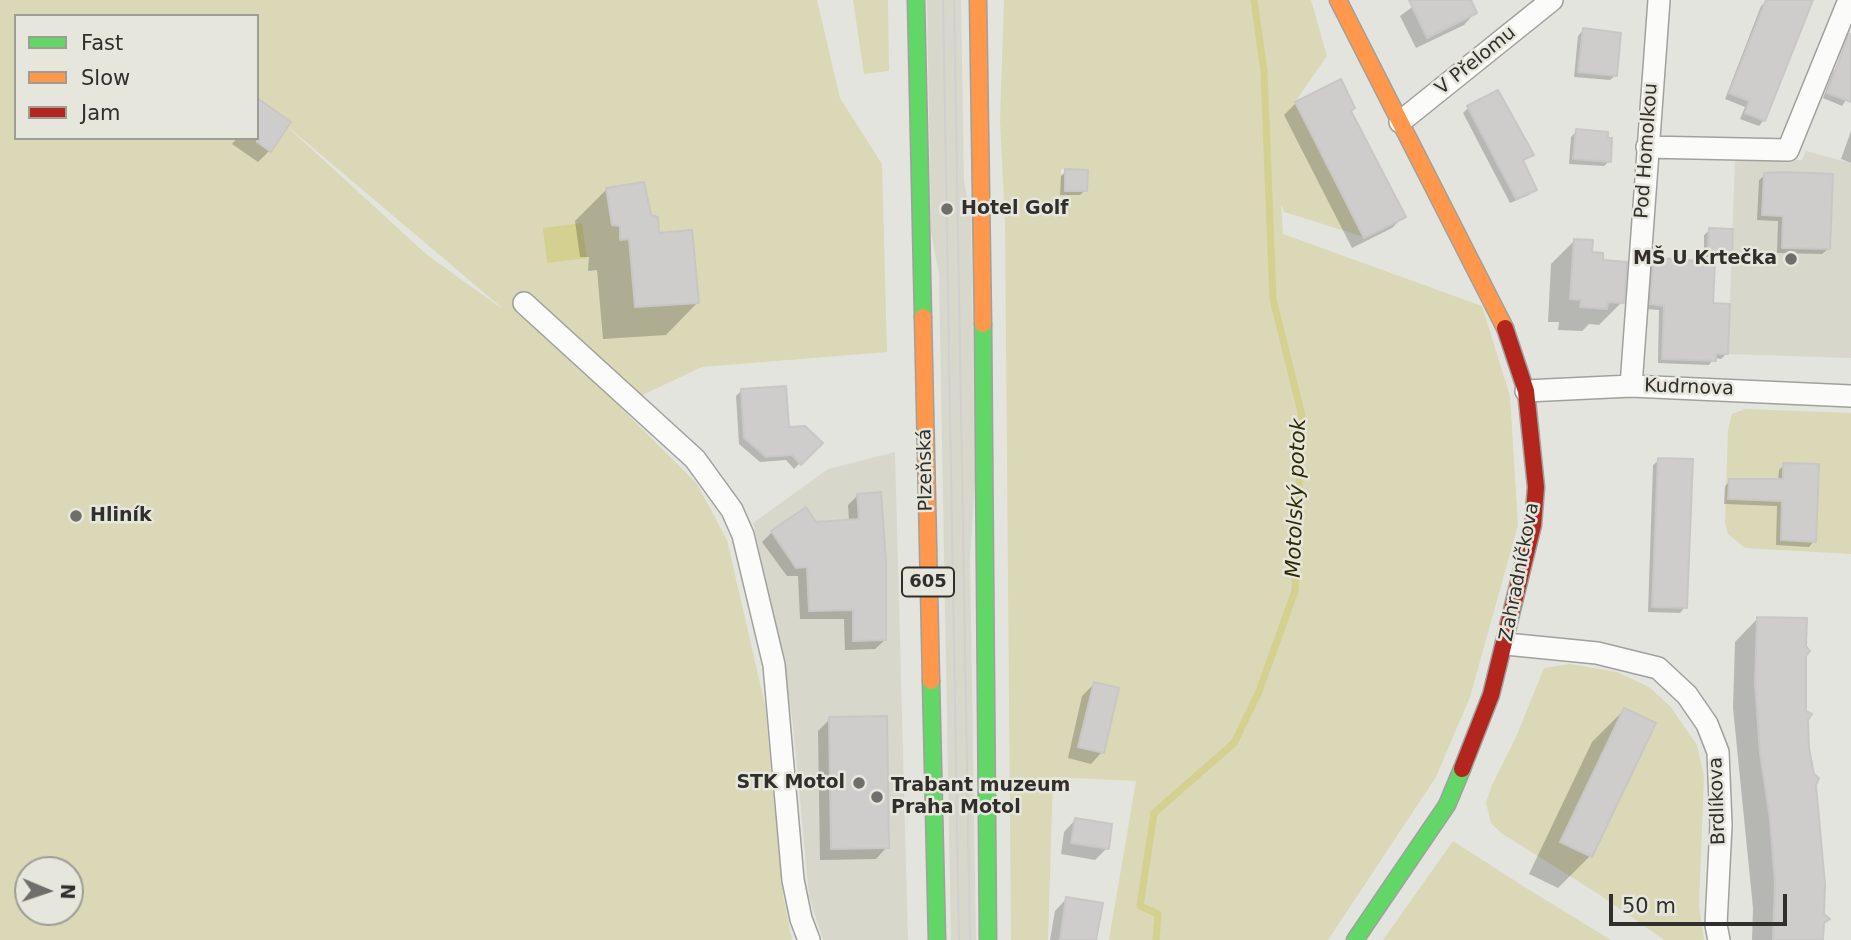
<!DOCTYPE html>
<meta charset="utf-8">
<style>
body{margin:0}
#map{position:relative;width:1851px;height:940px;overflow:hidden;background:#e4e4df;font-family:"DejaVu Sans",sans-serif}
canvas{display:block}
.legend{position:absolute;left:14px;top:14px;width:245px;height:126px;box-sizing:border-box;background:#e6e6dd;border:2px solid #9d9d96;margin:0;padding:9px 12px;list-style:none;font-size:21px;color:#302f2c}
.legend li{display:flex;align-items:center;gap:14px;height:35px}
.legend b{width:35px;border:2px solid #9d9d96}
.north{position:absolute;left:14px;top:856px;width:70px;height:70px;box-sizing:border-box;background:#e6e6dd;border:2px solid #9d9d96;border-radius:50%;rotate:92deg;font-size:19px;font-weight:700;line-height:28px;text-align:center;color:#302f2c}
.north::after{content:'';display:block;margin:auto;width:24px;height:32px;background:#6f6e6b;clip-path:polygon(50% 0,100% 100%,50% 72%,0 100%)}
.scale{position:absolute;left:1609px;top:894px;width:178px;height:32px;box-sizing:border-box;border:4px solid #302f2c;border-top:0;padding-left:9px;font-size:21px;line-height:24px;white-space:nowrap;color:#302f2c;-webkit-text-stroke:5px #e6e6dd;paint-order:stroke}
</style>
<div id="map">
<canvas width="1851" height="940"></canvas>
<ul class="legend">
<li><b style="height:9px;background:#63d668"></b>Fast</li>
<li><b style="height:9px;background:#ff974d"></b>Slow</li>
<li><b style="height:9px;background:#b3261e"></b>Jam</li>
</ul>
<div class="north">N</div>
<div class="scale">50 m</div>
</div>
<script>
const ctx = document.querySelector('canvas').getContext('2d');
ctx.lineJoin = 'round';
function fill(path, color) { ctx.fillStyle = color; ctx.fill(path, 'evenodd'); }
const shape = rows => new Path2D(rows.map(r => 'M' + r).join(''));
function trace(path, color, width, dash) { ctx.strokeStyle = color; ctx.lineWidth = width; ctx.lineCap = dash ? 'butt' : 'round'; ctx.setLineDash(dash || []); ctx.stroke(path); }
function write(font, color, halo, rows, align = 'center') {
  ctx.font = font + ' "DejaVu Sans",sans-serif'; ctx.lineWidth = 5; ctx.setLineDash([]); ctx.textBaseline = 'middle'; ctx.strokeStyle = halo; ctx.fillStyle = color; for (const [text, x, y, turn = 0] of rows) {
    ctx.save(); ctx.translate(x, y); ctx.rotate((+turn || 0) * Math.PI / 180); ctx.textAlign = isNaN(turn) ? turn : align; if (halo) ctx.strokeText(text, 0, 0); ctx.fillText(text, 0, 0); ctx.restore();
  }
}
fill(shape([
 [927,0,961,0,964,181,971,216,975,481,970,557,976,940,951,940,939,275,931,232],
 [1806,151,1851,163,1851,358,1728,354,1735,159,1802,160],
 [895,452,908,940,823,940,809,896,793,725,784,663,753,523,828,469]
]), '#d7d7cc');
fill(shape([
 [0,0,817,0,840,98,882,164,887,352,702,367,619,406,697,484,727,540,765,705,783,895,792,940,0,940],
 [16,16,257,16,257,138,16,138],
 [280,120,501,307,501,308,426,254],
 [28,870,70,870,70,912,28,912],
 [853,0,888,0,889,71,864,74],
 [1004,0,1311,0,1327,56,1295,102,1364,237,1284,212,1281,204,1283,234,1482,306,1510,396,1518,525,1470,697,1436,777,1328,940,1109,940,1136,781,1053,777,1048,940,1011,940,1005,223,1000,121],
 [1061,169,1087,170,1087,191,1065,190,1065,175,1061,175],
 [1745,409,1851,413,1851,554,1745,548,1728,534,1725,523,1728,430,1732,414],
 [1783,463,1819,465,1816,542,1781,540],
 [1570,664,1617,672,1649,687,1670,706,1697,745,1704,777,1699,907,1704,940,1664,940,1600,895,1501,833,1491,823,1486,803,1492,785,1516,737,1544,668],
 [1624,708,1656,723,1591,857,1560,842],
 [1453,841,1523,886,1611,940,1383,940]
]), '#dad8b6');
fill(shape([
 [582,223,587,258,547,263,543,228]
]), '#d4d08f');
fill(shape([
 [1422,0,1469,0,1475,13,1464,25,1416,48,1400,16],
 [1811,0,1764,120,1759,126,1740,119,1745,107,1725,99,1761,6,1767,1],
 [1583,30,1616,75,1610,80,1574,77,1578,36],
 [1838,66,1851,71,1851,92,1842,106,1823,98,1833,72],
 [1296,103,1350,112,1404,216,1392,228,1352,248,1284,115],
 [1468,108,1532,154,1522,162,1534,190,1529,195,1510,203,1463,113],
 [1577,131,1606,140,1609,161,1604,166,1569,164,1571,137],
 [1851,131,1851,163,1841,159],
 [237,138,257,138,269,151,258,162,232,144],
 [1066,171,1085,190,1080,195,1060,195,1061,176],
 [1765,175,1828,249,1822,254,1777,253,1778,221,1757,220,1759,180],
 [607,189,650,217,698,302,666,335,603,339,597,270,588,271,589,257,580,257,575,221],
 [1710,230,1730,253,1725,258,1704,257,1704,235],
 [1574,241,1590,254,1622,302,1599,325,1589,324,1582,331,1558,330,1559,322,1548,322,1551,264],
 [1658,260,1711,305,1727,353,1721,359,1714,358,1709,365,1658,363,1659,310,1646,309,1648,271],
 [742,390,787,429,820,443,794,469,786,460,760,462,739,444,736,396],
 [1659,460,1685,607,1680,613,1648,612,1653,465],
 [1784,465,1814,541,1809,547,1776,545,1777,506,1724,504,1725,486,1730,481,1778,481,1779,470],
 [857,496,885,640,875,649,845,650,844,619,800,619,798,576,787,576,762,542,772,532,849,521,848,505],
 [1757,619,1805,656,1806,719,1814,784,1821,940,1752,940,1753,908,1733,708,1735,642],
 [1094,684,1102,752,1091,764,1068,758,1082,696],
 [1624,710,1653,724,1590,856,1558,888,1529,874,1592,742],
 [830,719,887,847,876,859,820,860,818,731],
 [1075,820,1107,848,1095,860,1061,854,1064,832],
 [1066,899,1095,940,1050,940,1055,911]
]), '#0003');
trace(shape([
 [1156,940,1158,914,1140,906,1154,813,1234,743,1258,694,1295,591,1302,416,1273,299,1264,72,1254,0]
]), '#d4d08f', 7);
const building = shape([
 [1409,0,1471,0,1477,13,1427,38,1409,0],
 [1766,0,1813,0,1765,121,1745,113,1749,101,1729,93,1766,0],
 [1583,28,1621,33,1617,76,1578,72,1583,28],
 [1849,34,1851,34,1851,102,1827,93,1849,34],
 [1341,79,1355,108,1351,111,1406,217,1364,238,1295,102,1341,79],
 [1498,90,1534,155,1523,160,1537,190,1516,199,1467,106,1498,90],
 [257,98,291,122,271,152,257,142,257,98],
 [1576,129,1608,132,1608,138,1612,138,1611,162,1573,159,1576,129],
 [1065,169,1088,170,1087,191,1065,191,1065,169],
 [1785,172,1833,174,1830,249,1782,248,1783,216,1762,215,1764,173,1785,172],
 [644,182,651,215,658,217,659,233,692,230,699,303,635,307,629,239,620,240,620,226,612,225,606,188,644,182],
 [1709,228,1733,229,1732,253,1708,252,1709,228],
 [1574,239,1593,240,1592,252,1603,253,1603,260,1627,262,1624,303,1608,302,1607,309,1580,307,1581,300,1570,299,1574,239],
 [1658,258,1715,262,1713,303,1730,304,1728,354,1716,354,1716,361,1662,359,1664,306,1650,304,1653,263,1657,264,1658,258],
 [786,386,789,427,805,426,823,443,801,465,792,455,766,457,744,438,741,389,786,386],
 [1658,458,1693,459,1687,608,1652,607,1658,458],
 [1783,463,1819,464,1816,542,1781,540,1782,501,1728,499,1729,479,1783,479,1783,463],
 [881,492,886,561,886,640,853,641,853,610,809,611,807,567,796,568,771,531,806,507,816,522,859,519,857,494,881,492],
 [1757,617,1807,618,1806,646,1810,651,1806,656,1806,711,1812,714,1808,720,1809,748,1814,774,1819,778,1816,785,1825,884,1824,914,1830,919,1824,923,1823,940,1773,940,1775,884,1770,819,1760,753,1755,684,1757,617],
 [1094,682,1119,688,1104,753,1078,747,1094,682],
 [1624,708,1656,723,1592,857,1560,842,1624,708],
 [887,716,889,848,831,849,829,717,887,716],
 [1075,818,1112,824,1109,849,1071,843,1075,818],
 [1066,897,1103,903,1096,940,1060,940,1066,897]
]);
fill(building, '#cecdcc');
trace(building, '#c8c7c6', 2);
const street = shape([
 [1400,122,1552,0],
 [1647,147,1788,150,1849,0],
 [524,303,695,459,732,510,743,535,774,665,793,880,801,919,809,940],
 [1631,386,1659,0],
 [1526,391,1631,386,1851,396],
 [1506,644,1597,653,1658,668,1687,695,1707,724,1718,752,1721,825,1716,925,1719,940]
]);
const fast = shape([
 [916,0,923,317],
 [983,324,988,940],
 [931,681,937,940],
 [1355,940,1447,805,1462,769]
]);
const slow = shape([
 [978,0,983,324],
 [1338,0,1505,328],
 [923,317,931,681]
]);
const jam = shape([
 [1462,769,1491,695,1533,525,1536,487,1526,391,1505,328]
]);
trace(street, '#a0a09c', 24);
trace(fast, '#a0a09c', 19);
trace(slow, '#a0a09c', 19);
trace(jam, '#a0a09c', 19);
trace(street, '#fbfbfa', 21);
trace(fast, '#63d668', 16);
trace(slow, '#ff974d', 16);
trace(jam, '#b3261e', 16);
trace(shape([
 [943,0,959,940],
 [954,0,970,940]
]), '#d0d0ce', 2);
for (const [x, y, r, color] of [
 [947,209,7,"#6f6e6b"],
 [1791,259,7,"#6f6e6b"],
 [76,516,7,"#6f6e6b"],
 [859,783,7,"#6f6e6b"],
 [877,797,7,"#6f6e6b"]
]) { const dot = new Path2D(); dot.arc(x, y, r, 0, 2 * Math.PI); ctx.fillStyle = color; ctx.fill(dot); trace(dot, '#e6e6dd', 2.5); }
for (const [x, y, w] of [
 [928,582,52]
]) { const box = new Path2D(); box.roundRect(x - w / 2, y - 14.5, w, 29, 5); ctx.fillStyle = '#e6e6dd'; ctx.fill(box); trace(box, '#302f2c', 2); }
write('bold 18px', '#302f2c', null, [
 ["605",928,582]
]);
write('19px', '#302f2c', '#e6e6dd', [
 ["V Přelomu",1476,61,-39],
 ["Pod Homolkou",1647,151,-86],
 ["Kudrnova",1689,388,2],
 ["Plzeňská",926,470,-91],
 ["Zahradníčkova",1520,572,-79],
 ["Brdlíkova",1718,801,-92]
]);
write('bold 19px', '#302f2c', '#e6e6dd', [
 ["Hotel Golf",961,209],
 ["MŠ U Krtečka",1777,259,"right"],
 ["Hliník",90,516],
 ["STK Motol",845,783,"right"],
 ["Trabant muzeum",891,786],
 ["Praha Motol",891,808]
], 'left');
write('italic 21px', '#2d2a02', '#e6e6dd', [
 ["Motolský potok",1297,498,-88]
]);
</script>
